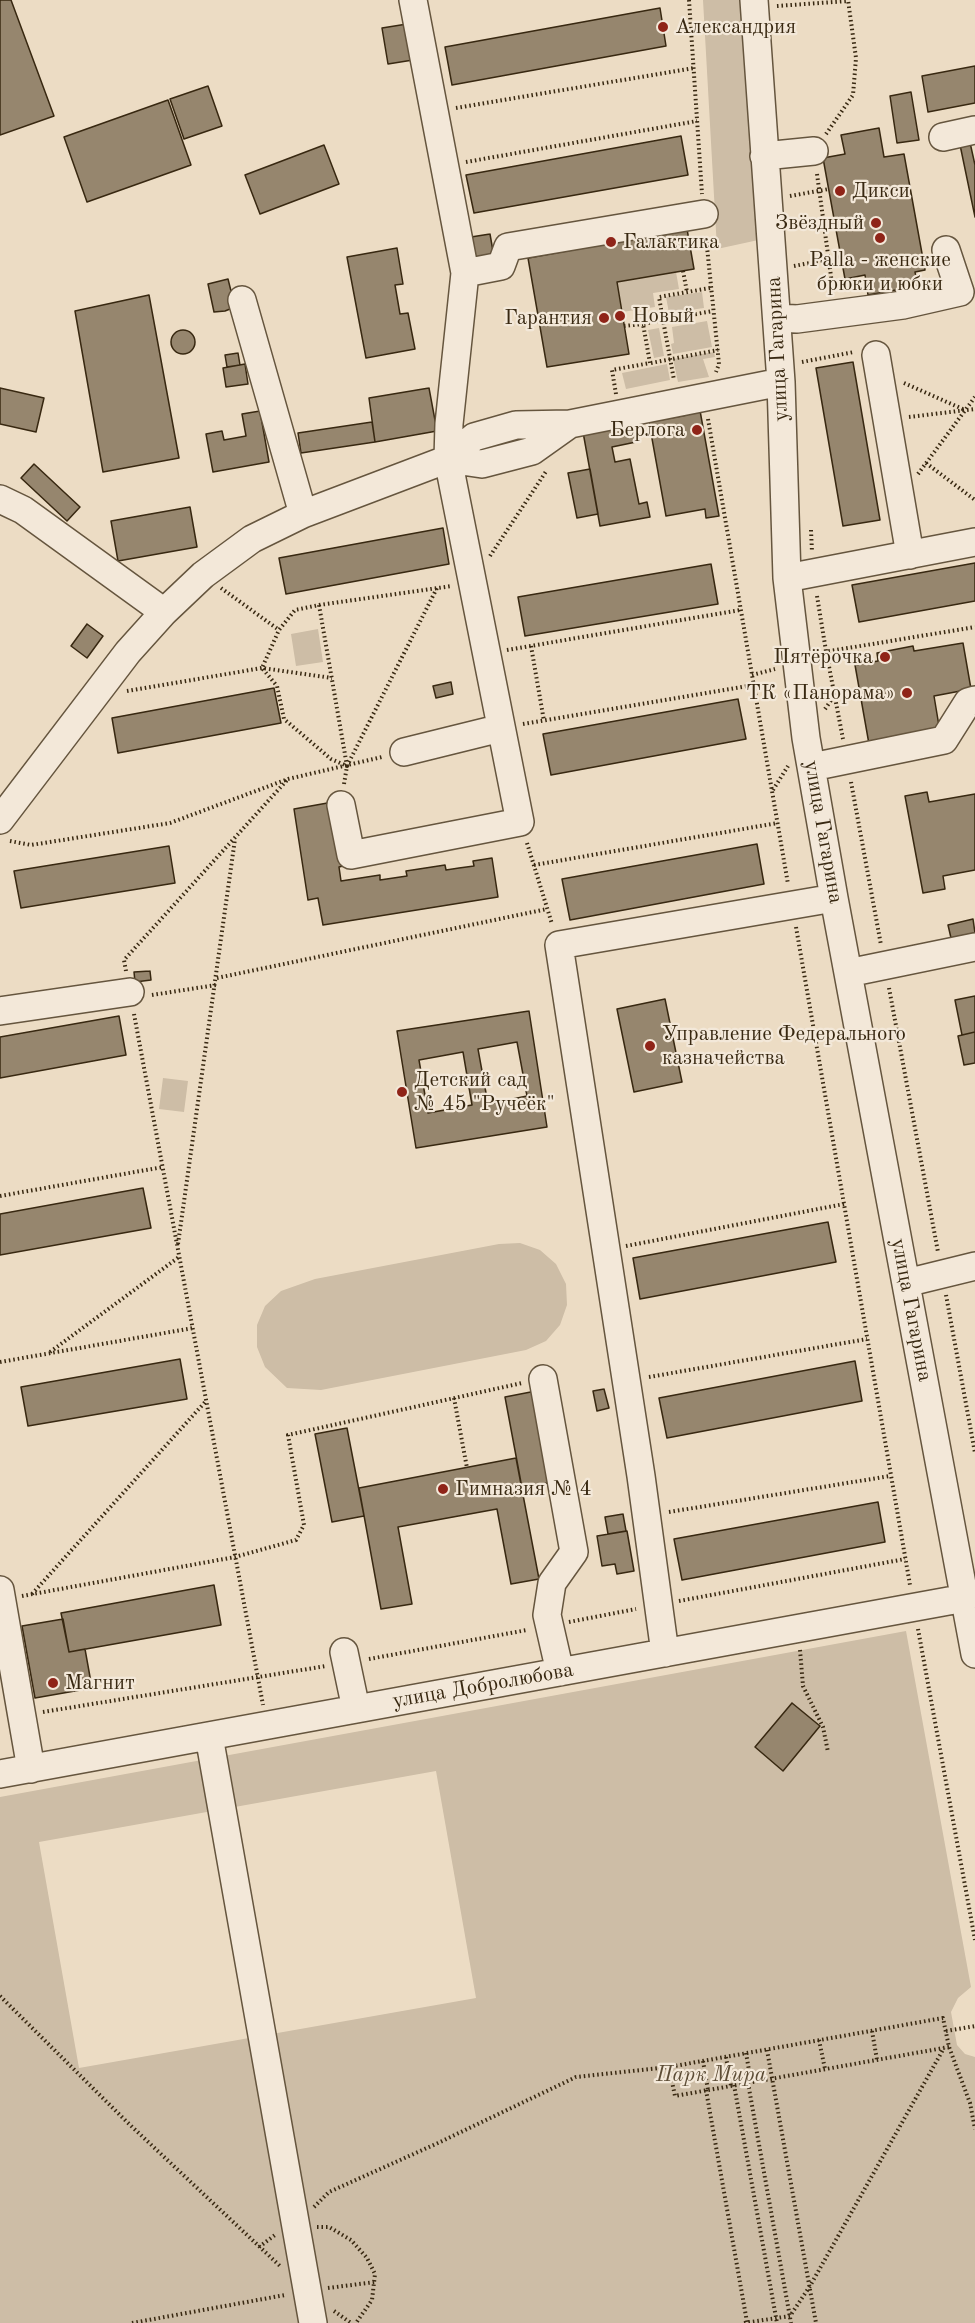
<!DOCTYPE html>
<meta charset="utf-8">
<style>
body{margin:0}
canvas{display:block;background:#ecdcc4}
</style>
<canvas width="975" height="2323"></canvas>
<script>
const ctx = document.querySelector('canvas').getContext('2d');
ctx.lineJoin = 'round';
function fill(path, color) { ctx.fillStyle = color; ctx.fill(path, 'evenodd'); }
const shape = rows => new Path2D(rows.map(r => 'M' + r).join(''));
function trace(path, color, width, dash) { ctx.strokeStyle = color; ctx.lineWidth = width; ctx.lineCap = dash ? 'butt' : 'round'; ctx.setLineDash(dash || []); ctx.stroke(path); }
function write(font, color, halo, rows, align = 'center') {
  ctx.font = font + ' "Old Standard TT",serif'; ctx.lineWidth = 4.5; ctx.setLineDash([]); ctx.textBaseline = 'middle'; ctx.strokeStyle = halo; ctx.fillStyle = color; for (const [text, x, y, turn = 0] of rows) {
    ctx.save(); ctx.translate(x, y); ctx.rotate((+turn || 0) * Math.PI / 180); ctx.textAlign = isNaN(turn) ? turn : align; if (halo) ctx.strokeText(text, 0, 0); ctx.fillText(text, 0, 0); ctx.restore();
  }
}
fill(shape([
 [703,0,748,0,763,239,717,249],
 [676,272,679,289,653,293,655,307,622,312,617,282],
 [702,292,704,308,669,313,666,297],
 [707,321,712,347,673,354,671,344,674,343,672,327],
 [659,328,664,356,654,358,648,330],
 [714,352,715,357,703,359,709,377,678,382,673,359],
 [667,364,670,380,626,389,622,373],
 [318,629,323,662,296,666,291,634],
 [163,1078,188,1081,184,1112,159,1109],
 [520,1243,540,1250,556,1264,566,1284,567,1305,560,1325,546,1341,526,1350,321,1390,287,1388,265,1367,257,1347,257,1325,265,1306,281,1291,315,1279,499,1244],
 [906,1631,971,1987,958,1998,951,2012,957,2045,965,2054,975,2057,975,2323,0,2323,0,1797],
 [436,1771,476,1998,79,2068,39,1842]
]), '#cdbda6');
const building = shape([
 [0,0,11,0,54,116,0,135,0,0],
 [660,8,666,46,452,85,445,47,660,8],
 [407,24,413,60,388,64,382,28,407,24],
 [975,66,975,103,928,112,922,76,975,66],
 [208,86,222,126,184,139,170,99,208,86],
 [911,92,919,140,897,143,890,96,911,92],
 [168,100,191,165,87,202,64,137,168,100],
 [879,128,884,157,904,154,925,270,915,272,918,286,868,295,865,275,845,279,823,158,845,154,841,135,879,128],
 [681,136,688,175,474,213,466,175,681,136],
 [969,138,975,165,975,217,959,140,969,138],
 [324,145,339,184,260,214,245,175,324,145],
 [687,229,694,269,617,282,629,354,547,367,528,258,687,229],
 [490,234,494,257,475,261,471,237,490,234],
 [397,248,403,284,395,285,400,314,408,313,415,349,366,358,347,257,397,248],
 [228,279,235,307,225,311,214,312,208,284,228,279],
 [149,295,179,458,103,472,75,311,149,295],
 '171 342a12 12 0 1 1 24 0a12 12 0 1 1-24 0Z',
 [238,353,240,365,227,367,225,355,238,353],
 [853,362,880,520,843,526,816,368,853,362],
 [245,364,248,384,226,387,223,368,245,364],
 [0,388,44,398,36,432,0,424,0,388],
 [429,388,437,431,375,442,369,398,429,388],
 [699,405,719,516,706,518,705,509,666,516,649,422,687,415,686,407,699,405],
 [260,411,269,462,213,472,206,434,222,431,224,440,246,436,242,414,260,411],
 [372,422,375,442,301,453,298,433,372,422],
 [633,423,636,442,612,447,615,462,630,459,639,504,647,502,650,517,600,526,583,432,633,423],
 [34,464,80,507,67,521,21,478,34,464],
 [590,469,598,514,577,518,568,473,590,469],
 [190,507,197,547,118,561,111,521,190,507],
 [443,528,449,564,286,594,279,558,443,528],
 [975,563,975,601,859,622,852,585,975,563],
 [711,564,718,604,525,636,518,597,711,564],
 [87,624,103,636,87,658,71,646,87,624],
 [963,643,971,689,934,696,940,732,869,744,855,665,878,661,877,653,913,646,914,651,963,643],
 [451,682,453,694,436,698,433,686,451,682],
 [274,688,281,723,118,753,112,718,274,688],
 [738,699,746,739,551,775,543,734,738,699],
 [927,792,929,802,975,794,975,870,943,876,945,889,923,893,905,796,927,792],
 [333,802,332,823,336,850,341,849,343,866,339,867,341,881,380,875,380,880,407,876,406,871,445,865,446,870,459,868,474,866,473,861,492,858,498,897,323,925,318,898,308,900,294,809,333,802],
 [757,844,764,884,570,920,562,879,757,844],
 [169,846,175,883,21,908,14,871,169,846],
 [973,919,975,933,951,938,948,925,973,919],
 [150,971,151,980,135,982,134,972,150,971],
 [975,996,975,1032,962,1035,955,1000,975,996],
 [665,999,682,1082,634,1092,617,1009,665,999],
 [529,1011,547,1127,416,1148,397,1031,529,1011],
 [517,1042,527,1096,488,1104,478,1049,517,1042],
 [463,1052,472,1105,428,1113,419,1060,463,1052],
 [119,1016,126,1055,0,1078,0,1037,119,1016],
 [975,1032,975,1063,964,1065,958,1036,975,1032],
 [143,1188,151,1228,0,1255,0,1214,143,1188],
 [828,1222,836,1262,640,1299,633,1258,828,1222],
 [180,1359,187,1399,28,1426,21,1387,180,1359],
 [855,1361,862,1401,667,1438,659,1398,855,1361],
 [604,1389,609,1408,597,1411,593,1391,604,1389],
 [541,1390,558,1481,522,1488,505,1397,541,1390],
 [347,1428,364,1516,332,1522,315,1434,347,1428],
 [516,1458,539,1579,511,1584,497,1509,398,1527,412,1604,381,1609,359,1488,516,1458],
 [878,1502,885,1542,682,1580,674,1539,878,1502],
 [623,1514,626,1531,608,1534,605,1517,623,1514],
 [627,1531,634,1571,617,1574,615,1564,602,1566,597,1536,627,1531],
 [214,1585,221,1625,69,1652,61,1613,214,1585],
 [63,1619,69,1652,85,1649,92,1688,35,1698,22,1626,63,1619],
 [792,1703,820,1726,783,1771,755,1747,792,1703]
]);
fill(building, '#96866e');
trace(building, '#382811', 1.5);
const minor = shape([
 [754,0,781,382,787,578,806,738,834,898,975,1654],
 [943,137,975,130],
 [764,156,814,151],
 [465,273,501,266,508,247,704,214],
 [242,300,303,514],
 [777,318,797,319,903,305,960,292,946,250],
 [876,355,910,555],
 [448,459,482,464,532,451,570,424],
 [0,499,23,510,164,612],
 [787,578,975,542],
 [404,752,501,728],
 [812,767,944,740,968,702,975,700],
 [341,805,351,855,520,822,448,459,449,424,465,273,413,0],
 [0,820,128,652,164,612,203,575,252,539,303,514,448,459,474,437,516,425,570,424,781,382],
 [848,973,975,947],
 [0,1011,130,992],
 [906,1283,975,1266],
 [543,1379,574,1552,552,1583,547,1615,560,1672],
 [0,1590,31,1769],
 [344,1652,356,1709],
 [665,1653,641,1476,559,945,834,898],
 [209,1736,313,2323],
 [0,1774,965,1598]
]);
trace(minor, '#65553e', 30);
trace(shape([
 [689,0,702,194],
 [777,6,848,1],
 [456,108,694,68],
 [826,134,853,95,856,58,848,0],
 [466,162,697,121],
 [817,174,833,291],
 [790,196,829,189],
 [706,237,719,364,716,372],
 [794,266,841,257],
 [683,271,687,292],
 [710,288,659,297,663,320,713,311],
 [624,326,643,324],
 [802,362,854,352],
 [651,363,718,350],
 [904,383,965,410],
 [616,394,612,370,650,363,643,324,663,320,674,380],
 [909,417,975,409],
 [708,419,788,884],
 [926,463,975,500],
 [918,474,975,397],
 [811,530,812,552],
 [490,556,547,470],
 [221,588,279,630],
 [817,596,826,651,843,739],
 [319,605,347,766,331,759,284,719,277,686,262,668,279,630,295,610,319,605,452,586],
 [531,646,544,721],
 [507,650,740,610],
 [824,652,975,627],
 [752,675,775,669],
 [127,691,262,668,332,678],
 [825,709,834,696],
 [523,724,754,685],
 [851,782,881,945],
 [344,784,347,766,437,588],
 [773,790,788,766],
 [10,841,31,845,170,823,288,779,382,757],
 [527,843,552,924],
 [534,865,778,823],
 [796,927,910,1585],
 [126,971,124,960,288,779],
 [217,978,547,909],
 [889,988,938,1252],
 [152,995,216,985],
 [134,1014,263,1705],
 [0,1196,163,1167],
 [178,1244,235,839],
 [626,1246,844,1204],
 [946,1295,975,1453],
 [50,1352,179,1257],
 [0,1362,193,1328],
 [649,1377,867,1339],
 [454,1398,467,1468],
 [669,1512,890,1476],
 [32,1594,206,1401],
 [22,1596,235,1557,296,1540,304,1525,288,1435,522,1383],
 [679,1601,905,1559],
 [569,1622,636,1609],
 [918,1629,975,1940],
 [800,1650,803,1686,823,1727,828,1752],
 [369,1659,527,1630],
 [43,1712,326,1666],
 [0,1996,127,2122,280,2266],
 [872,2031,877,2060],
 [946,2031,975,2026],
 [819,2040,825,2069],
 [949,2047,675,2096,669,2067,943,2018,949,2047,970,2103,975,2129],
 [767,2050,816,2323],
 [746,2053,751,2082],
 [726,2057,731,2086],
 [703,2061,708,2090],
 [748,2083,791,2323],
 [734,2085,777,2323],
 [706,2090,747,2322],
 [314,2207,329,2192,438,2143,576,2077,669,2067],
 [317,2227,329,2227,351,2240,367,2258,375,2274,372,2300,356,2323],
 [259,2247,275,2235],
 [328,2288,375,2282],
 [334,2311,351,2323],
 [132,2323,285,2295],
 [744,2323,790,2316,810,2286,944,2048]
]), '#382811', 4, [1.5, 3]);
trace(minor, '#f3e8d9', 27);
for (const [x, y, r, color] of [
 [663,27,6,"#8f2418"],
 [840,191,6,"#8f2418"],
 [876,223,6,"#8f2418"],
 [880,238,6,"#8f2418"],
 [611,242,6,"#8f2418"],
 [620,316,6,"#8f2418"],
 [604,318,6,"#8f2418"],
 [697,430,6,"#8f2418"],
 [885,657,6,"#8f2418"],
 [907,693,6,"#8f2418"],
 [650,1046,6,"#8f2418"],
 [402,1092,6,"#8f2418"],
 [443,1489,6,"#8f2418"],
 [53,1683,6,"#8f2418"]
]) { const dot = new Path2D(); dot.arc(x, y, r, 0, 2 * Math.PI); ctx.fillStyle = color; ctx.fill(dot); trace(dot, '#f3e8d9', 2); }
write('21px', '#382811', '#f3e8d9', [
 ["Александрия",675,27],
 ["Дикси",852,191],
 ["Звёздный",864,223,"right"],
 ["Галактика",623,242],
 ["Palla - женские",880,260,"center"],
 ["брюки и юбки",880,284,"center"],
 ["Новый",632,316],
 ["Гарантия",592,318,"right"],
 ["Берлога",685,430,"right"],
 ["Пятёрочка",873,657,"right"],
 ["ТК «Панорама»",895,693,"right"],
 ["Управление Федерального",662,1034],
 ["казначейства",662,1058],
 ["Детский сад",414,1080],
 ["№ 45 \"Ручеёк\"",414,1104],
 ["Гимназия № 4",455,1489],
 ["Магнит",65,1683]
], 'left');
write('21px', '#382811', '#f3e8d9', [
 ["улица Гагарина",778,349,-93],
 ["улица Гагарина",823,832,80],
 ["улица Гагарина",911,1310,79],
 ["улица Добролюбова",483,1686,-10]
]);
write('italic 21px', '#5d4d36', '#f3e8d9', [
 ["Парк Мира",711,2075]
]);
</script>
